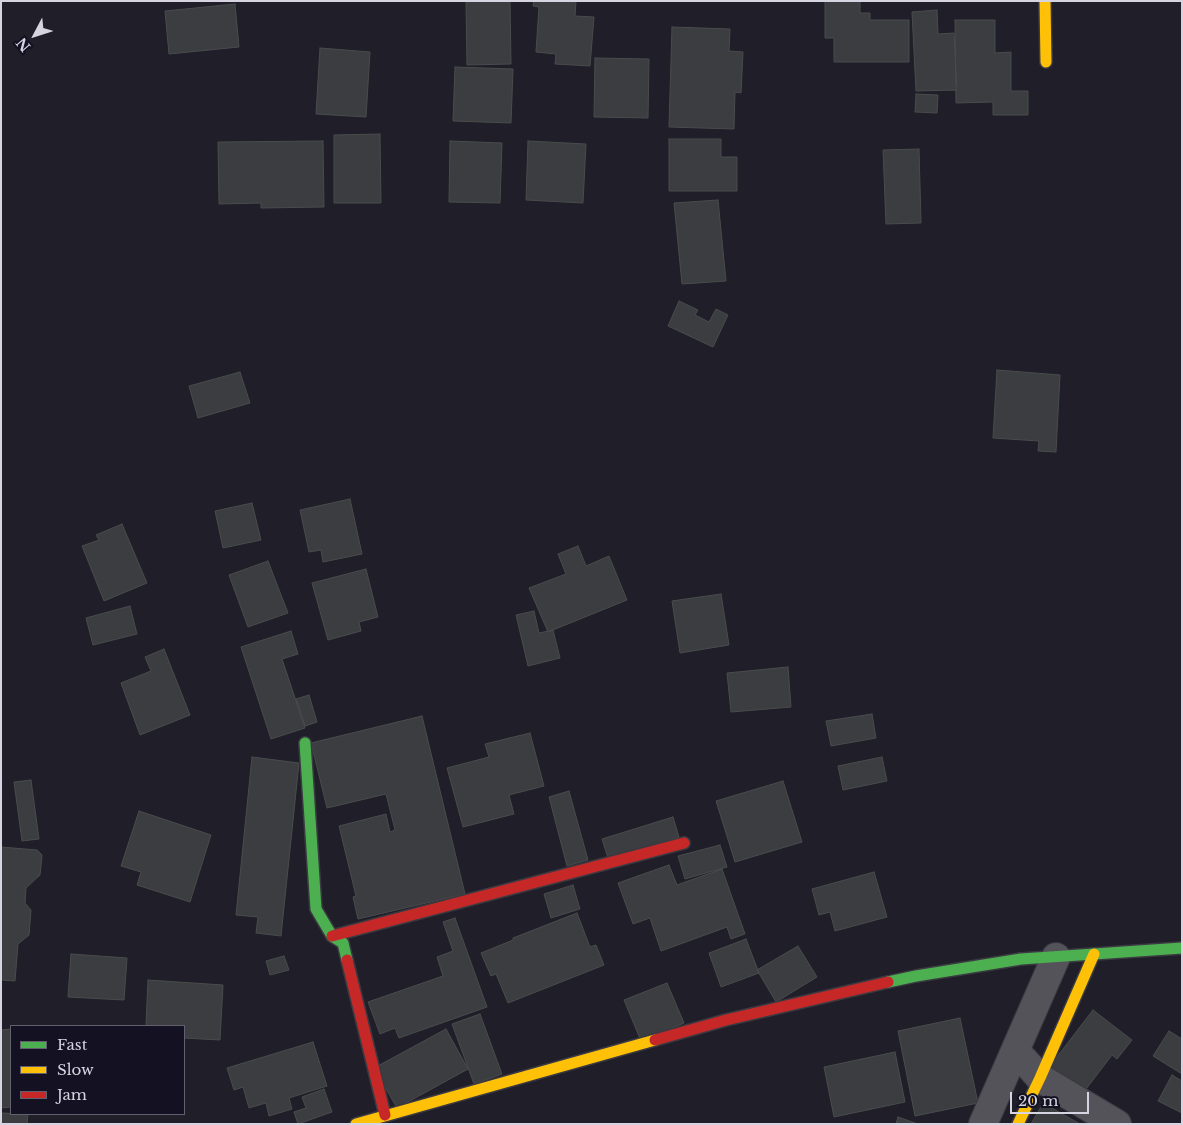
<!DOCTYPE html>
<style>
body{margin:0}
#map{position:relative;width:1183px;height:1125px;overflow:hidden;background:#201e28;font-family:"Libre Baskerville",serif}
canvas{display:block}
.frame{position:absolute;inset:0;border:2px solid #d6d4e1;pointer-events:none}
.legend{position:absolute;left:10px;top:1025px;width:175px;height:90px;box-sizing:border-box;background:#141122;border:1px solid #625f6e;margin:0;padding:6px 9px;list-style:none;font-size:15px;color:#d6d4e1}
.legend li{display:flex;align-items:center;gap:10px;height:25px}
.legend b{width:25px;border:1px solid #625f6e}
.north{position:absolute;left:10px;top:10px;width:50px;height:50px;-webkit-text-stroke:4px #141122;paint-order:stroke;rotate:230deg;font-size:14px;font-weight:700;line-height:20px;text-align:center;color:#d6d4e1}
.north::after{content:'';display:block;margin:auto;width:18px;height:22px;background:#d6d4e1;clip-path:polygon(50% 0,100% 100%,50% 72%,0 100%)}
.scale{position:absolute;left:1010px;top:1092px;width:79px;height:22px;box-sizing:border-box;border:2px solid #d6d4e1;border-top:0;padding-left:6px;font-size:15px;line-height:18px;white-space:nowrap;color:#d6d4e1;-webkit-text-stroke:4px #141122;paint-order:stroke}
</style>
<div id="map">
<canvas width="1183" height="1125"></canvas>
<div class="frame"></div>
<ul class="legend">
<li><b style="height:6px;background:#4caf50"></b>Fast</li>
<li><b style="height:6px;background:#ffc107"></b>Slow</li>
<li><b style="height:6px;background:#c62828"></b>Jam</li>
</ul>
<div class="north">N</div>
<div class="scale">20 m</div>
</div>
<script>
const ctx = document.querySelector('canvas').getContext('2d');
ctx.lineJoin = 'round';
function fill(path, color) { ctx.fillStyle = color; ctx.fill(path, 'evenodd'); }
const shape = rows => new Path2D(rows.map(r => 'M' + r).join(''));
function trace(path, color, width, dash) { ctx.strokeStyle = color; ctx.lineWidth = width; ctx.lineCap = dash ? 'butt' : 'round'; ctx.setLineDash(dash || []); ctx.stroke(path); }
const building = shape([
 [466,1,510,1,511,64,467,65,466,1],
 [534,1,576,1,575,16,594,17,590,66,555,64,556,54,536,52,539,7,533,6,534,1],
 [825,1,860,1,860,13,870,13,870,20,909,20,909,62,834,62,834,38,825,38,825,1],
 [235,4,239,47,169,54,165,11,235,4],
 [937,10,938,34,954,33,957,90,916,91,912,12,937,10],
 [955,20,995,20,995,53,1011,52,1011,91,1028,91,1028,115,993,115,993,102,956,103,955,20],
 [672,27,730,29,729,51,743,52,741,93,735,92,734,129,669,127,672,27],
 [320,48,370,52,366,117,316,114,320,48],
 [595,58,649,59,648,118,594,117,595,58],
 [455,67,513,69,511,123,453,121,455,67],
 [916,94,938,95,937,113,915,112,916,94],
 [380,134,381,203,334,203,334,135,380,134],
 [669,139,721,139,721,157,737,157,737,191,669,191,669,139],
 [323,141,324,207,261,208,261,203,219,204,218,142,323,141],
 [450,141,502,143,500,203,449,202,450,141],
 [528,141,586,144,583,203,526,200,528,141],
 [919,149,921,223,886,224,883,150,919,149],
 [718,200,726,281,682,284,674,203,718,200],
 [679,301,698,310,695,315,709,322,716,309,728,315,713,347,668,326,679,301],
 [997,370,1060,375,1056,452,1038,451,1039,441,993,438,997,370],
 [240,372,250,403,198,418,189,386,240,372],
 [350,499,362,554,323,562,321,550,309,552,300,510,350,499],
 [252,503,261,540,223,548,215,511,252,503],
 [122,524,147,583,104,601,82,546,99,540,96,535,122,524],
 [578,546,586,566,609,556,627,600,548,632,529,588,566,574,558,554,578,546],
 [268,561,288,613,248,627,229,575,268,561],
 [366,569,378,617,359,622,361,631,328,640,312,583,366,569],
 [721,594,729,645,680,653,672,601,721,594],
 [130,606,137,634,93,645,86,618,130,606],
 [534,611,539,633,553,630,560,658,528,666,516,615,534,611],
 [291,631,298,654,282,659,305,728,271,739,241,647,291,631],
 [164,649,190,715,140,735,121,683,151,671,145,657,164,649],
 [788,667,791,707,731,712,727,673,788,667],
 [309,695,317,722,305,726,296,699,309,695],
 [872,714,876,738,831,746,826,721,872,714],
 [422,716,465,894,358,919,353,897,356,896,339,826,386,814,390,832,395,830,386,794,327,808,311,743,422,716],
 [530,733,544,786,509,795,514,814,463,827,447,768,489,757,485,744,530,733],
 [252,757,299,763,281,936,256,933,258,917,236,915,252,757],
 [882,757,887,781,843,790,838,766,882,757],
 [31,780,39,839,22,841,14,782,31,780],
 [783,781,802,842,735,862,716,801,783,781],
 [569,791,588,860,567,866,549,797,569,791],
 [139,811,211,835,190,902,137,885,141,872,121,866,139,811],
 [673,817,679,837,608,858,602,839,673,817],
 [720,845,727,867,685,879,678,856,720,845],
 [1,847,37,850,42,855,40,875,26,888,25,903,31,910,29,935,18,944,15,981,1,980,1,847],
 [669,865,677,885,722,869,745,934,731,939,727,927,661,951,650,918,633,924,618,883,669,865],
 [874,872,887,917,835,931,830,912,819,915,812,889,874,872],
 [573,885,580,909,551,918,544,894,573,885],
 [577,913,590,947,596,945,604,965,508,1003,496,974,491,976,481,953,513,940,513,938,577,913],
 [455,918,487,1007,399,1038,395,1028,380,1034,368,1002,443,976,437,957,453,951,443,922,455,918],
 [746,939,759,973,721,987,709,953,746,939],
 [798,946,817,977,776,1002,757,970,798,946],
 [71,954,127,958,124,1000,68,997,71,954],
 [284,956,289,970,270,975,266,961,284,956],
 [148,980,223,985,220,1040,184,1038,184,1026,146,1026,148,980],
 [667,983,684,1023,641,1041,624,1000,667,983],
 [1093,1010,1132,1040,1117,1059,1112,1055,1080,1097,1046,1071,1093,1010],
 [480,1014,502,1074,474,1084,452,1024,480,1014],
 [960,1018,978,1103,915,1116,898,1031,960,1018],
 [11,1029,11,1107,1,1108,1,1030,11,1029],
 [446,1029,468,1069,397,1108,374,1068,446,1029],
 [1169,1031,1182,1039,1182,1074,1153,1056,1169,1031],
 [313,1042,327,1086,289,1098,292,1109,269,1116,266,1103,249,1108,243,1087,234,1090,227,1068,313,1042],
 [895,1052,905,1102,834,1117,824,1067,895,1052],
 [1172,1075,1182,1081,1182,1113,1158,1101,1172,1075],
 [324,1089,332,1112,298,1124,294,1112,306,1108,302,1097,324,1089],
 [1043,1103,1080,1124,1031,1124,1043,1103],
 [1,1113,28,1114,27,1124,1,1124,1,1113],
 [898,1117,918,1124,896,1124,898,1117]
]);
fill(building, '#3b3d40');
trace(building, '#494c4d', 1);
const street = shape([
 [1024,1060,1040,1078,1117,1124],
 [983,1124,1056,957]
]);
const fast = shape([
 [305,743,316,909,332,936,343,943,347,960],
 [888,982,916,976,1021,959,1182,948]
]);
const slow = shape([
 [1045,1,1046,62],
 [356,1124,655,1040],
 [1018,1124,1040,1078,1094,954]
]);
const jam = shape([
 [332,936,684,843],
 [347,960,385,1115],
 [655,1040,726,1020,888,982]
]);
trace(street, '#3b3a42', 30);
trace(fast, '#3b3a42', 14);
trace(slow, '#3b3a42', 14);
trace(jam, '#3b3a42', 14);
trace(street, '#54535a', 28);
trace(fast, '#4caf50', 11);
trace(slow, '#ffc107', 11);
trace(jam, '#c62828', 11);
</script>
